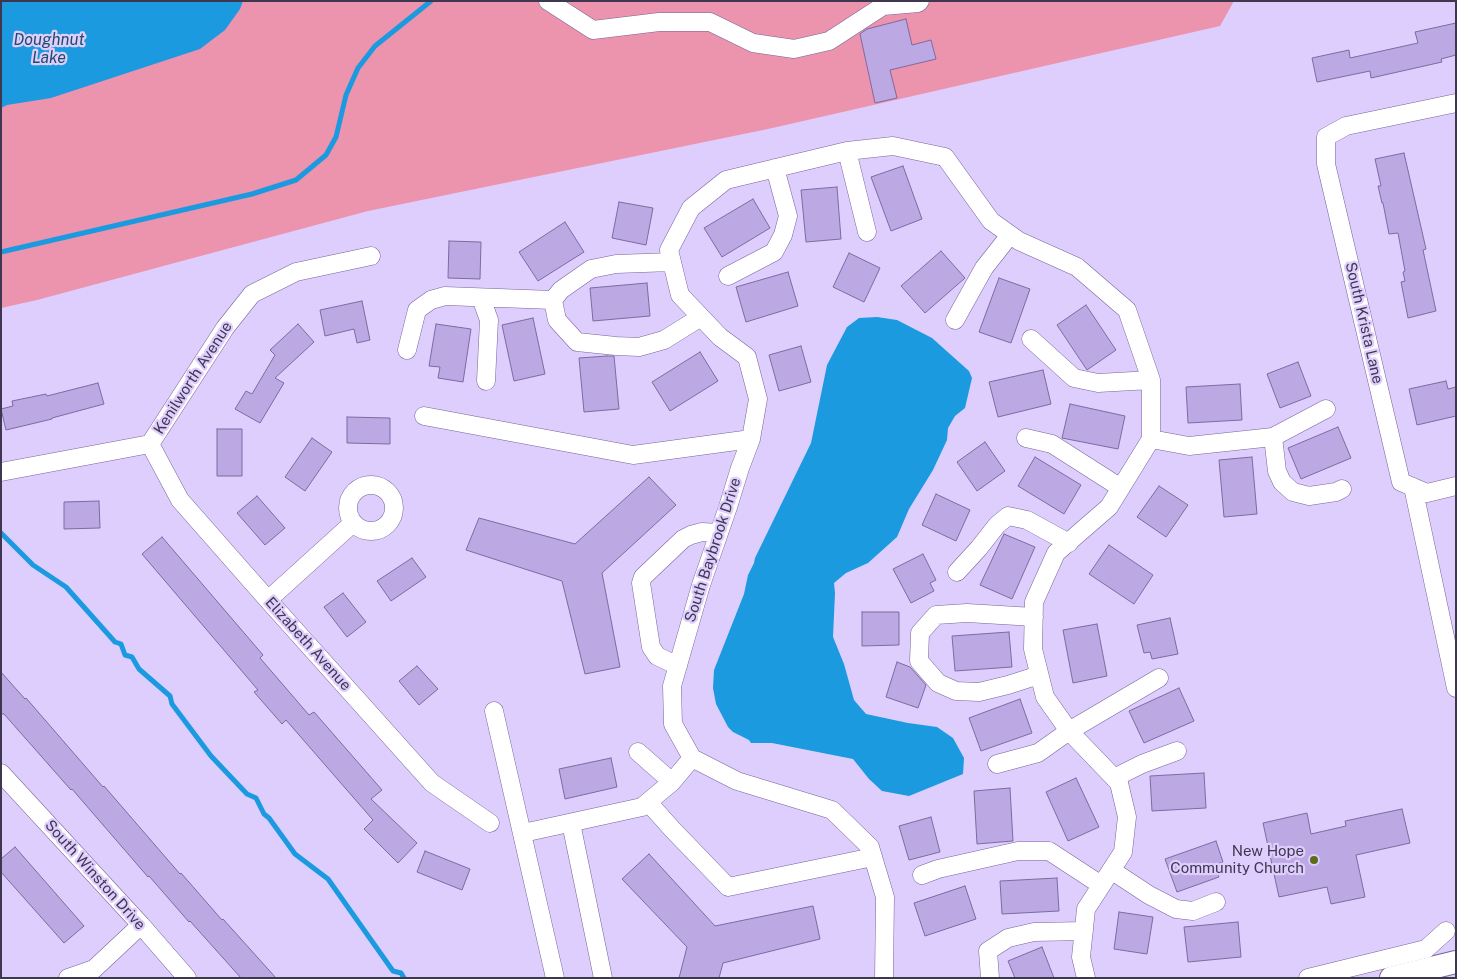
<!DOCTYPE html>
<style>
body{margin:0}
#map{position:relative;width:1457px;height:979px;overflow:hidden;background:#decefe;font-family:"Public Sans",sans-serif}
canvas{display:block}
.frame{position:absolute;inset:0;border:2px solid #3f374f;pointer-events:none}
</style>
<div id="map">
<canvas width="1457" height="979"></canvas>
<div class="frame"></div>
</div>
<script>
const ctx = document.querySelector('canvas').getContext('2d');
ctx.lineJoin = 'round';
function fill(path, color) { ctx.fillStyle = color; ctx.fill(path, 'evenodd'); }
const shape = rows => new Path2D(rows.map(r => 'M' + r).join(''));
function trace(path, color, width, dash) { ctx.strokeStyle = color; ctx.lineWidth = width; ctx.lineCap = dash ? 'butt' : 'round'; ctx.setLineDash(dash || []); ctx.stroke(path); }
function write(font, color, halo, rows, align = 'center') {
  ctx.font = font + ' "Public Sans",sans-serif'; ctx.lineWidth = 4.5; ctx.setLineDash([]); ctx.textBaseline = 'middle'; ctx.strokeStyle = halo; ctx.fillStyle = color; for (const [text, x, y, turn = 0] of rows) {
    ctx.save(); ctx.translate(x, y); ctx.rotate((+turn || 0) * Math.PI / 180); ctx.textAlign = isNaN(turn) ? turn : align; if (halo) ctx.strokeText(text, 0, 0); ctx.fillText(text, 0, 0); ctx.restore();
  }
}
fill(shape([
 [1,1,1234,1,1220,26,768,129,368,211,37,300,1,308]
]), '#ec93ae');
fill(shape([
 [1,1,243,1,240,9,225,30,200,49,51,98,7,105,1,108],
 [877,317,897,320,932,338,969,371,972,378,965,408,955,416,948,428,947,440,933,470,909,509,897,537,868,563,846,573,834,583,835,593,833,637,844,664,854,700,866,714,908,723,937,727,953,738,964,758,963,774,909,796,882,791,869,779,853,759,772,743,751,743,749,740,733,732,728,727,716,704,713,688,714,670,744,594,748,575,754,563,755,558,811,443,827,365,847,327,859,318]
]), '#1b9ae0');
trace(shape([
 [1,252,252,194,296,180,326,155,336,137,346,95,358,68,375,46,431,1],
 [1,533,33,565,66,587,115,642,121,644,125,655,132,657,139,669,170,696,172,704,211,756,247,794,256,798,264,814,269,818,295,854,328,879,393,971,401,973,404,978]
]), '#1b9ae0', 5);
const building = shape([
 [906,19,912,45,931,40,936,59,890,70,897,98,875,103,860,34,867,29,906,19],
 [1456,23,1456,55,1441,59,1442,62,1371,78,1370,71,1317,82,1312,58,1349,50,1350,58,1418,43,1415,32,1456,23],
 [1404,153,1426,249,1423,250,1436,311,1408,318,1401,282,1405,281,1403,272,1405,271,1398,233,1389,234,1383,203,1382,203,1378,186,1381,186,1375,159,1404,153],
 [903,166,922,219,891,231,871,177,903,166],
 [837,187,841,239,806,242,801,190,837,187],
 [753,199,770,228,722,257,704,228,753,199],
 [619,202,653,208,646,245,612,238,619,202],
 [565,222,584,252,538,281,519,252,565,222],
 [449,241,481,242,480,279,448,278,449,241],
 [941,251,965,278,925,313,901,286,941,251],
 [849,253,880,268,864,302,833,287,849,253],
 [788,272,798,306,746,322,736,287,788,272],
 [999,278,1030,289,1011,343,979,332,999,278],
 [647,283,650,316,593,321,590,288,647,283],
 [362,301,370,340,357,343,354,329,325,336,320,310,362,301],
 [1086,305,1116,350,1087,370,1057,325,1086,305],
 [533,318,545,374,514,381,502,325,533,318],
 [298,324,314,342,275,378,284,383,260,423,235,409,246,391,252,394,275,355,270,350,298,324],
 [436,324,471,329,463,382,438,378,440,367,429,366,436,324],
 [801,346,811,382,779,391,769,355,801,346],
 [700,352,718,381,670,411,652,382,700,352],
 [607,356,614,356,619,409,584,412,579,358,607,356],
 [1298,362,1311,396,1280,408,1267,374,1298,362],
 [1043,370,1051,404,998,417,989,382,1043,370],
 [1446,381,1448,389,1456,387,1456,416,1417,425,1409,389,1446,381],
 [98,383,104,404,52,418,52,419,6,430,1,409,13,406,12,401,46,394,47,396,98,383],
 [1240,384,1242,420,1188,423,1186,387,1240,384],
 [1070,404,1125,416,1118,449,1062,438,1070,404],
 [347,417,390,418,390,444,347,443,347,417],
 [1338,427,1351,458,1301,479,1288,448,1338,427],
 [217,429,242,429,242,476,217,476,217,429],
 [312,438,332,452,305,491,285,477,312,438],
 [985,442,1005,471,977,491,957,462,985,442],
 [1035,457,1081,485,1064,514,1018,486,1035,457],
 [1252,457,1257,514,1224,517,1219,460,1252,457],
 [649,477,676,505,602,573,620,667,585,674,562,581,466,550,479,518,575,544,649,477],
 [1159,486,1188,505,1166,537,1137,517,1159,486],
 [936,494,970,510,956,541,922,525,936,494],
 [257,496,285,528,265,545,237,513,257,496],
 [99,501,100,528,64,529,64,502,99,501],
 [1004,534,1035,547,1012,599,980,585,1004,534],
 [162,537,263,655,260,658,309,715,314,712,382,790,371,799,417,843,398,863,364,829,373,820,286,720,282,724,254,692,258,690,142,554,162,537],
 [1109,545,1153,575,1134,604,1089,574,1109,545],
 [923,554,936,580,930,583,934,591,911,603,893,569,923,554],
 [412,558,426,577,391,601,377,581,412,558],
 [343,593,366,622,347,637,324,607,343,593],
 [862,612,899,612,899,645,862,646,862,612],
 [1170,618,1178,654,1152,659,1150,652,1144,653,1137,625,1170,618],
 [1097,624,1107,676,1073,683,1063,630,1097,624],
 [1009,632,1012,667,955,671,952,636,1009,632],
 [897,662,910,667,926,685,918,708,886,697,897,662],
 [417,666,438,689,419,705,399,681,417,666],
 [1,672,25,699,26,698,103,787,104,786,180,874,181,873,222,920,223,919,276,978,241,978,190,921,189,922,149,876,148,877,72,789,71,790,4,714,1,714,1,672],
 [1179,688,1194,721,1144,743,1129,711,1179,688],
 [1020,699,1032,733,981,751,969,718,1020,699],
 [611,758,617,787,565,799,559,769,611,758],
 [1204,773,1206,808,1152,811,1150,776,1204,773],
 [1076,778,1099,827,1068,841,1046,792,1076,778],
 [1010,788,1013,841,977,844,974,791,1010,788],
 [1402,809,1410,843,1356,855,1365,897,1331,904,1327,887,1279,897,1263,823,1307,813,1311,834,1346,826,1345,821,1402,809],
 [931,817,940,852,909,860,899,826,931,817],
 [1216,841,1223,862,1215,865,1219,877,1177,892,1165,859,1216,841],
 [15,847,84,926,64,943,1,872,1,859,15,847],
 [425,851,470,869,462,890,417,872,425,851],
 [649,854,715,926,813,906,820,939,723,963,719,978,679,978,687,947,622,879,649,854],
 [1057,878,1059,911,1002,914,1000,881,1057,878],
 [965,886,976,919,925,936,914,903,965,886],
 [1119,912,1153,917,1147,954,1114,949,1119,912],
 [1238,922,1241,957,1188,962,1184,927,1238,922],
 [1042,947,1054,978,1015,978,1008,961,1042,947]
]);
fill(building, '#bca8e2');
trace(building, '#7e6aa0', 1);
const minor = shape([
 [548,1,593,30,659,22,710,22,753,43,794,49,829,41,883,6,918,3,920,1],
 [1456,103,1346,126,1326,137,1326,164,1401,482,1427,493,1456,486],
 [847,151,867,232],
 [672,262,616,264,591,269,561,290,553,300,557,320,577,342,616,346,639,347,664,340,701,317],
 [728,276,774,252,783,235,788,216,775,168],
 [481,298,489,320,486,381],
 [955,320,984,268,1010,235],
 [1031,339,1074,378,1098,383,1151,380],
 [407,350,417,310,431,300,445,296,553,300],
 [424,416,633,455,751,439],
 [1273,437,1277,471,1282,482,1293,492,1309,496,1336,492,1342,489],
 [1026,438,1052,444,1121,488],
 [1151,439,1189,446,1273,437,1326,409],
 [150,444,180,500,268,600,432,783,490,823],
 [1,472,150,444,225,328,252,294,296,272,371,256],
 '348 508a23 23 0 1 1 46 0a23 23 0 1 1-46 0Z',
 [1413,487,1456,688],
 [957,572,979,548,997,525,1008,516,1027,520,1069,543],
 [268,600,353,523],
 [1034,617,967,613,936,615,920,633,919,661,938,683,956,691,979,692,1008,685,1039,675],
 [678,666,657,656,651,647,641,583,643,577,683,539,691,535,702,532,719,533],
 [494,711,555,978],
 [638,752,672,782],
 [997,764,1038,753,1069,731,1159,678],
 [1,773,141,925,187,978],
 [1114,778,1142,764,1177,751],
 [648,802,672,829,728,887,873,857],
 [571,823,603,978],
 [523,833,642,807,672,782,692,758],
 [1111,870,1149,895,1176,909,1193,911,1216,902],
 [922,875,938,869,1018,851,1049,851,1101,885],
 [68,978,94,969,141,925],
 [884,978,885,897,870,847,832,810,737,781,692,758,673,724,672,686,701,585,728,507,740,468,751,439,758,399,747,357,720,337,680,295,669,250,691,208,726,180,847,151,893,146,945,157,991,221,1019,241,1077,267,1127,310,1151,380,1151,439,1109,507,1056,553,1034,602,1033,649,1045,697,1069,731,1119,783,1127,817,1123,852,1086,909,1081,957,1086,978],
 [990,978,988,951,1008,938,1034,932,1084,931],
 [1308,978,1426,949,1446,931]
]);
const major = shape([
 [1391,978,1456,962]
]);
trace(minor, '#776499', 19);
trace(major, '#776499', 24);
trace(minor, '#fff', 18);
trace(major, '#fff', 22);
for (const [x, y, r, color] of [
 [1314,860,5,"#5b6c17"]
]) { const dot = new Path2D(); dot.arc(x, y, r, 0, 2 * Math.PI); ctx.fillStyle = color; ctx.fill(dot); trace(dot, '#decefe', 2); }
write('15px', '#3f374f', '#decefe', [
 ["South Krista Lane",1364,323,77],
 ["Kenilworth Avenue",193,378,-57],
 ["South Baybrook Drive",713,550,-72],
 ["Elizabeth Avenue",308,644,48],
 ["South Winston Drive",95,875,48]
]);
write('15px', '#3f374f', '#decefe', [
 ["New Hope",1304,851],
 ["Community Church",1304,868]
], 'right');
write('italic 16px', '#1e4b68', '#decefe', [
 ["Doughnut",49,40],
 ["Lake",49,58]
]);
</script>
